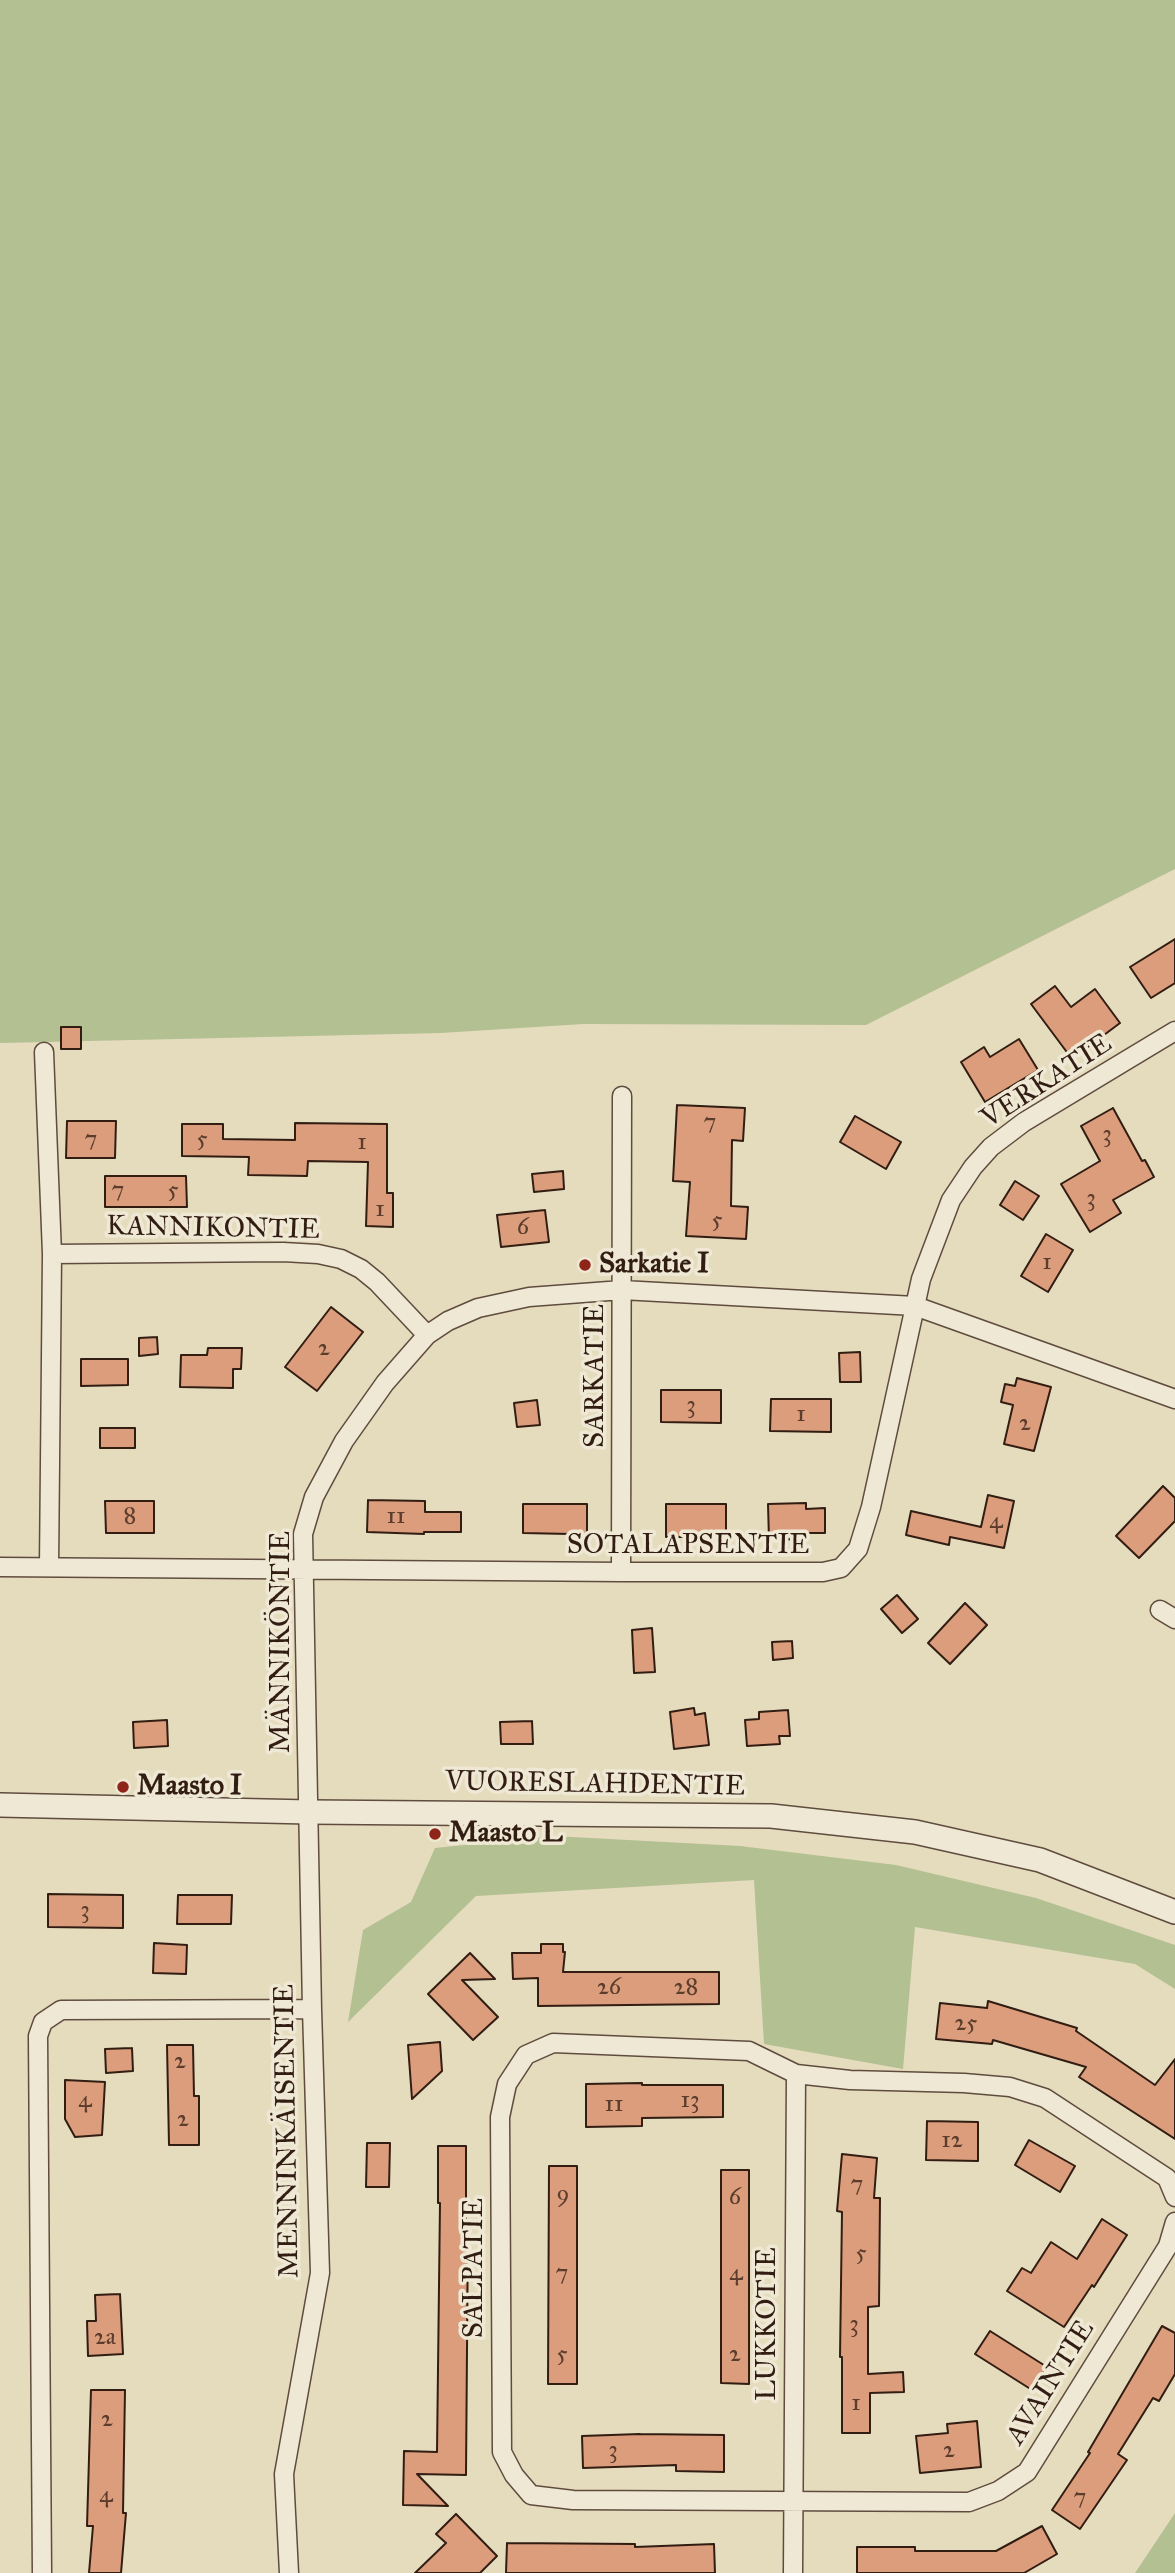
<!DOCTYPE html>
<meta charset="utf-8">
<style>
body{margin:0}
canvas{display:block;background:#e5dbbd}
</style>
<canvas width="1175" height="2573"></canvas>
<script>
const ctx = document.querySelector('canvas').getContext('2d');
ctx.lineJoin = 'round';
function fill(path, color) { ctx.fillStyle = color; ctx.fill(path, 'evenodd'); }
const shape = rows => new Path2D(rows.map(r => 'M' + r).join(''));
function trace(path, color, width, dash) { ctx.strokeStyle = color; ctx.lineWidth = width; ctx.lineCap = dash ? 'butt' : 'round'; ctx.setLineDash(dash || []); ctx.stroke(path); }
function write(font, color, halo, rows, align = 'center') {
  ctx.font = font + ' "IM FELL Great Primer",serif'; ctx.lineWidth = 7; ctx.setLineDash([]); ctx.textBaseline = 'middle'; ctx.strokeStyle = halo; ctx.fillStyle = color; for (const [text, x, y, turn = 0] of rows) {
    ctx.save(); ctx.translate(x, y); ctx.rotate((+turn || 0) * Math.PI / 180); ctx.textAlign = isNaN(turn) ? turn : align; if (halo) ctx.strokeText(text, 0, 0); ctx.fillText(text, 0, 0); ctx.restore();
  }
}
fill(shape([
 [0,0,1175,0,1175,869,866,1025,583,1024,441,1033,0,1043],
 [553,1836,740,1846,896,1865,1036,1898,1175,1945,1175,1989,1135,1964,915,1927,903,2069,764,2044,754,1880,476,1896,348,2022,363,1930,411,1902,435,1848],
 [1175,2513,1175,2573,1135,2573]
]), '#b3c092');
const building = shape([
 [1175,939,1175,983,1151,998,1130,967,1175,939],
 [1055,986,1071,1007,1095,989,1120,1023,1072,1059,1031,1004,1055,986],
 [61,1027,81,1027,81,1049,61,1049,61,1027],
 [1019,1039,1038,1070,985,1102,961,1062,984,1047,990,1057,1019,1039],
 [677,1105,745,1108,743,1141,732,1140,731,1206,748,1207,746,1239,686,1236,690,1182,673,1181,677,1105],
 [1113,1108,1142,1161,1145,1160,1154,1177,1113,1200,1121,1213,1090,1232,1061,1184,1100,1161,1081,1126,1113,1108],
 [855,1116,901,1142,886,1169,840,1142,855,1116],
 [67,1121,116,1121,115,1158,66,1158,67,1121],
 [295,1123,387,1124,387,1193,393,1193,393,1227,366,1226,368,1162,308,1161,307,1176,248,1175,249,1157,182,1156,182,1124,223,1124,223,1139,295,1140,295,1123],
 [563,1171,564,1189,534,1192,532,1174,563,1171],
 [105,1176,186,1176,187,1207,105,1207,105,1176],
 [1015,1181,1039,1196,1023,1220,1000,1205,1015,1181],
 [545,1210,549,1242,501,1247,497,1215,545,1210],
 [1046,1234,1073,1250,1048,1292,1021,1276,1046,1234],
 [331,1307,363,1332,317,1391,285,1367,331,1307],
 [157,1337,158,1354,139,1356,139,1338,157,1337],
 [208,1348,242,1348,241,1369,233,1369,233,1388,180,1387,181,1355,207,1355,208,1348],
 [860,1352,861,1382,840,1382,839,1353,860,1352],
 [81,1359,128,1359,128,1385,81,1386,81,1359],
 [1017,1378,1051,1387,1034,1451,1004,1444,1013,1405,1001,1402,1005,1384,1015,1386,1017,1378],
 [661,1390,721,1390,721,1423,661,1422,661,1390],
 [771,1399,831,1399,831,1432,770,1431,771,1399],
 [537,1400,540,1425,517,1427,514,1403,537,1400],
 [100,1428,135,1428,135,1448,100,1448,100,1428],
 [1163,1486,1175,1498,1175,1521,1139,1558,1116,1536,1163,1486],
 [988,1495,1014,1501,1004,1548,950,1537,949,1545,906,1535,911,1511,981,1527,988,1495],
 [368,1500,425,1501,425,1512,461,1512,461,1532,424,1532,424,1534,367,1532,368,1500],
 [105,1501,154,1501,154,1533,106,1533,105,1501],
 [806,1503,806,1509,825,1508,825,1533,805,1533,806,1539,769,1540,768,1504,806,1503],
 [523,1504,587,1504,587,1540,570,1540,570,1534,523,1533,523,1504],
 [666,1504,726,1504,726,1537,666,1537,666,1504],
 [897,1595,918,1619,902,1633,881,1609,897,1595],
 [965,1603,987,1625,950,1664,928,1643,965,1603],
 [652,1628,655,1672,634,1673,632,1630,652,1628],
 [792,1641,793,1658,773,1660,772,1642,792,1641],
 [694,1708,695,1715,705,1713,709,1745,674,1749,670,1712,694,1708],
 [788,1710,790,1736,779,1736,780,1744,747,1746,745,1720,759,1719,759,1712,788,1710],
 [167,1720,168,1746,134,1748,133,1722,167,1720],
 [532,1721,533,1744,501,1744,500,1722,532,1721],
 [48,1894,123,1895,123,1928,48,1927,48,1894],
 [178,1895,232,1895,231,1924,177,1924,178,1895],
 [154,1943,187,1945,186,1974,153,1973,154,1943],
 [541,1944,563,1944,563,1952,565,1952,563,1972,719,1972,719,2004,538,2006,538,1978,513,1979,512,1953,541,1953,541,1944],
 [470,1953,495,1979,462,1980,498,2017,473,2040,428,1994,470,1953],
 [988,2001,1077,2028,1076,2031,1155,2085,1175,2059,1175,2139,1079,2077,1086,2067,993,2040,992,2044,936,2039,940,2003,987,2008,988,2001],
 [440,2042,442,2071,412,2099,408,2045,440,2042],
 [167,2045,193,2045,194,2096,199,2096,199,2145,169,2145,167,2045],
 [132,2048,133,2071,106,2073,105,2049,132,2048],
 [65,2080,105,2082,102,2135,75,2137,65,2119,65,2080],
 [642,2083,642,2085,723,2085,723,2117,642,2118,642,2126,586,2127,586,2084,642,2083],
 [927,2121,978,2122,978,2161,926,2160,927,2121],
 [1029,2140,1075,2166,1060,2192,1015,2165,1029,2140],
 [367,2143,390,2143,389,2187,366,2187,367,2143],
 [438,2146,466,2146,466,2224,468,2224,466,2475,417,2474,448,2506,403,2505,404,2451,437,2452,440,2203,438,2203,438,2146],
 [842,2154,877,2158,874,2198,880,2198,879,2306,868,2307,868,2374,903,2372,904,2392,870,2393,870,2433,842,2433,842,2357,840,2357,842,2212,837,2211,842,2154],
 [549,2166,577,2166,577,2384,548,2384,549,2166],
 [721,2170,749,2170,749,2384,721,2383,721,2170],
 [1102,2219,1127,2235,1094,2287,1092,2285,1064,2327,1007,2291,1022,2268,1031,2273,1051,2242,1077,2259,1102,2219],
 [120,2294,123,2354,88,2356,87,2321,96,2321,95,2295,120,2294],
 [1162,2326,1175,2333,1175,2374,1159,2401,1153,2398,1118,2454,1127,2460,1080,2529,1052,2510,1090,2453,1088,2452,1162,2326],
 [990,2331,1047,2367,1032,2390,975,2354,990,2331],
 [91,2390,125,2390,123,2513,126,2513,121,2573,89,2573,93,2526,87,2526,91,2390],
 [977,2421,981,2467,920,2473,916,2436,948,2433,947,2424,977,2421],
 [640,2434,724,2435,724,2472,676,2471,676,2465,583,2468,582,2436,640,2434],
 [456,2514,497,2556,480,2573,415,2573,446,2543,436,2534,456,2514],
 [1042,2526,1057,2554,1024,2573,857,2573,857,2547,915,2547,915,2551,996,2551,1042,2526],
 [507,2543,635,2544,635,2547,714,2544,715,2573,506,2573,507,2543]
]);
fill(building, '#db9d7b');
trace(building, '#321d13', 2);
const minor = shape([
 [44,1052,52,1254,49,1567],
 [52,1254,283,1252,318,1254,341,1259,361,1269,377,1282,427,1335],
 [0,1567,621,1572,823,1572,841,1568,858,1549,871,1507,921,1279,951,1200,973,1167,991,1147,1024,1122,1175,1031],
 [621,1572,622,1096],
 [1160,1610,1175,1619],
 [1175,2197,1167,2178,1045,2098,1010,2087,964,2083,850,2080,796,2074,749,2051,553,2043,526,2055,507,2084,500,2117,502,2452,514,2475,531,2495,573,2500,969,2502,998,2491,1027,2472,1168,2246,1175,2222],
 [42,2573,38,2036,43,2022,61,2010,312,2009],
 [289,2573,284,2474,320,2273,312,2009,303,1534,314,1497,344,1441,385,1383,427,1335,448,1321,478,1308,529,1297,622,1290,915,1306,1175,1399],
 [793,2573,796,2074]
]);
const tertiary = shape([
 [0,1805,309,1812,771,1816,915,1832,1040,1860,1175,1912]
]);
trace(minor, '#5f4c3e', 21);
trace(tertiary, '#5f4c3e', 26);
trace(minor, '#eee8d4', 18);
trace(tertiary, '#eee8d4', 23);
for (const [x, y, r, color] of [
 [585,1265,7,"#8f2418"],
 [123,1787,7,"#8f2418"],
 [435,1834,7,"#8f2418"]
]) { const dot = new Path2D(); dot.arc(x, y, r, 0, 2 * Math.PI); ctx.fillStyle = color; ctx.fill(dot); trace(dot, '#eee8d4', 2.5); }
write('24px', '#5c3d2d', null, [
 ["7",710,1123],
 ["3",1107,1135],
 ["7",91,1140],
 ["5",202,1140],
 ["1",362,1143],
 ["7",118,1191],
 ["5",173,1191],
 ["3",1091,1199],
 ["1",380,1210],
 ["5",717,1221],
 ["6",523,1228],
 ["1",1047,1263],
 ["2",324,1349],
 ["3",691,1406],
 ["1",801,1415],
 ["2",1025,1424],
 ["8",130,1517],
 ["11",396,1517],
 ["4",996,1522],
 ["3",85,1911],
 ["26",609,1988],
 ["28",686,1988],
 ["25",966,2024],
 ["2",180,2062],
 ["4",85,2101],
 ["13",690,2101],
 ["11",614,2105],
 ["2",183,2120],
 ["12",952,2141],
 ["7",857,2185],
 ["9",563,2195],
 ["6",735,2198],
 ["5",861,2254],
 ["7",562,2274],
 ["4",736,2274],
 ["3",854,2325],
 ["2a",105,2338],
 ["5",562,2355],
 ["2",735,2355],
 ["1",856,2404],
 ["2",107,2420],
 ["3",613,2451],
 ["2",949,2451],
 ["4",106,2496],
 ["7",1080,2498]
]);
write('28px', '#321d13', '#eee8d4', [
 ["VERKATIE",1047,1082,-33],
 ["KANNIKONTIE",213,1229,1],
 ["SARKATIE",596,1376,-90],
 ["SOTALAPSENTIE",688,1546],
 ["MÄNNIKÖNTIE",282,1642,-90],
 ["VUORESLAHDENTIE",595,1785,1],
 ["MENNINKÄISENTIE",288,2131,-91],
 ["SALPATIE",475,2268,-90],
 ["LUKKOTIE",768,2324,-90],
 ["AVAINTIE",1051,2383,-58]
]);
write('bold 28px', '#321d13', '#eee8d4', [
 ["Sarkatie I",599,1265],
 ["Maasto I",137,1787],
 ["Maasto L",449,1834]
], 'left');
</script>
